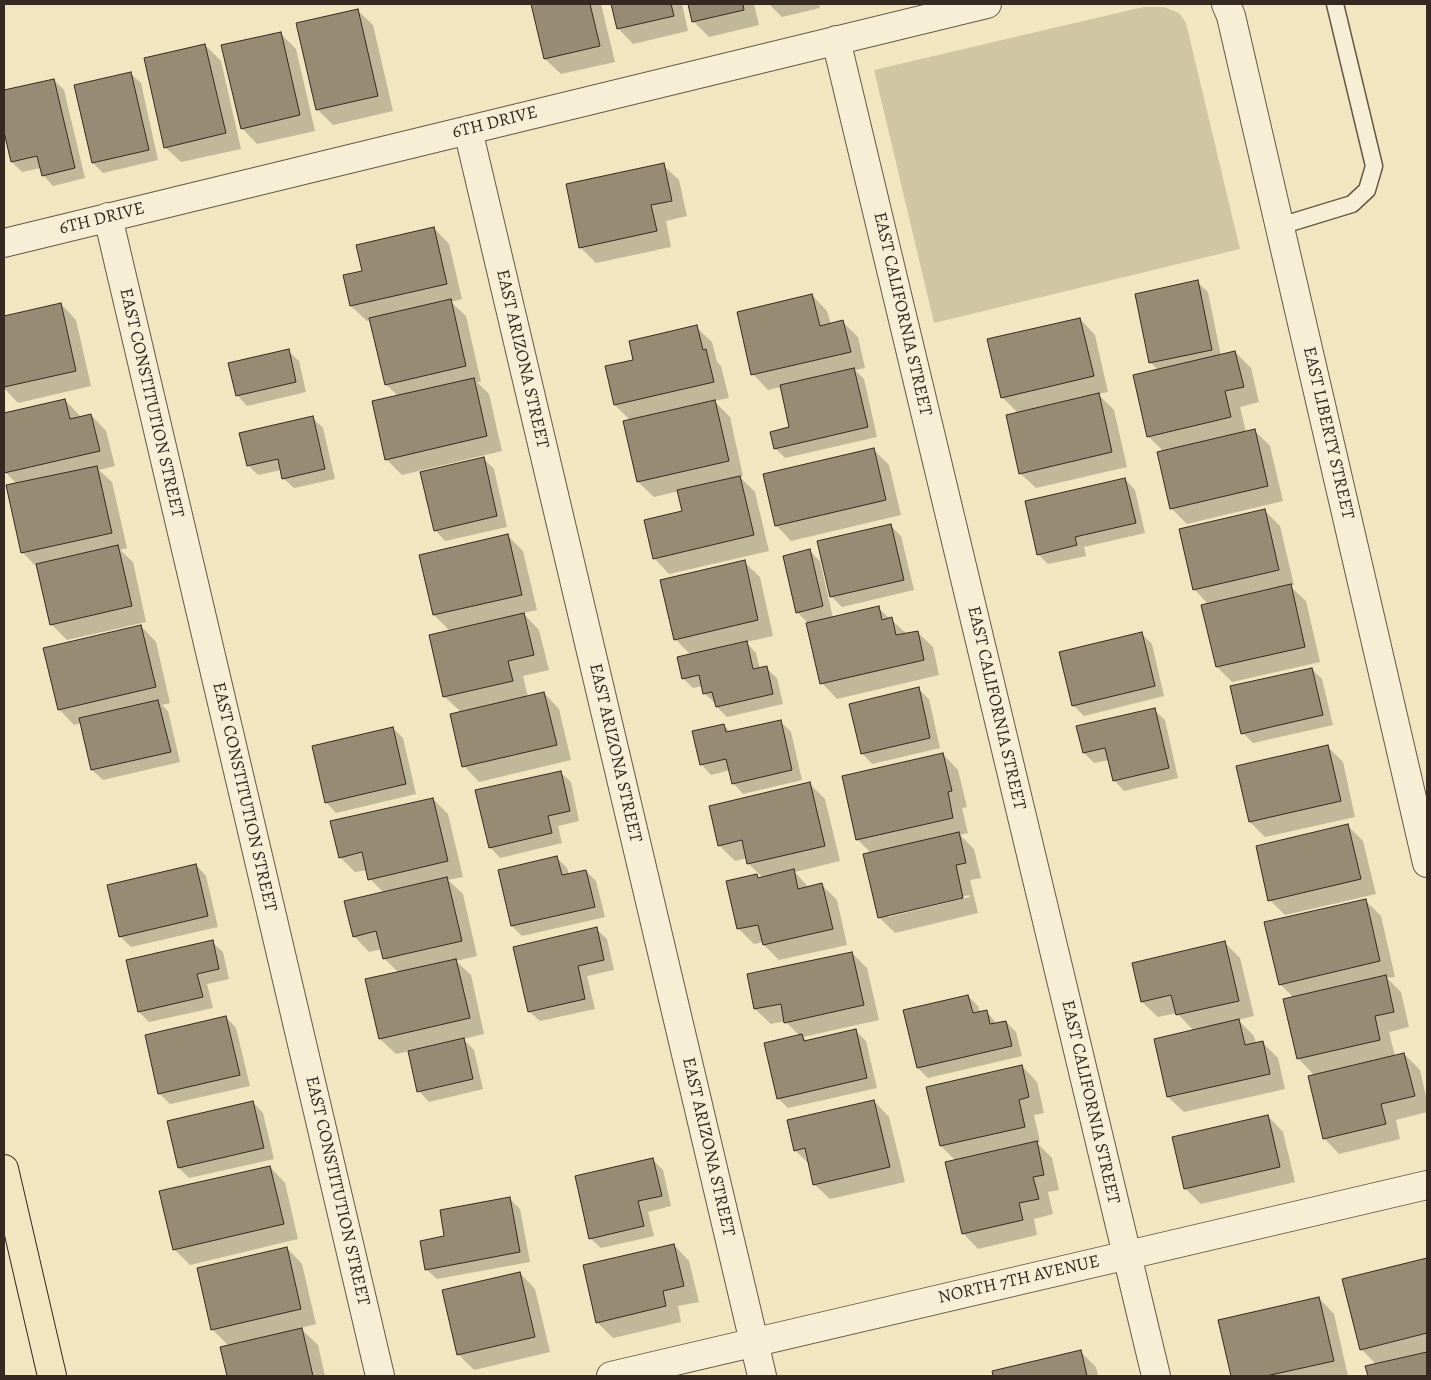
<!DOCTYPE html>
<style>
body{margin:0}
#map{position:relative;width:1431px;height:1380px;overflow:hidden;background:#f1e6bf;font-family:Alegreya,serif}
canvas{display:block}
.frame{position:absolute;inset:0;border:5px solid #362922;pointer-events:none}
</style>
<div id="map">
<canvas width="1431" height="1380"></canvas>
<div class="frame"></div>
</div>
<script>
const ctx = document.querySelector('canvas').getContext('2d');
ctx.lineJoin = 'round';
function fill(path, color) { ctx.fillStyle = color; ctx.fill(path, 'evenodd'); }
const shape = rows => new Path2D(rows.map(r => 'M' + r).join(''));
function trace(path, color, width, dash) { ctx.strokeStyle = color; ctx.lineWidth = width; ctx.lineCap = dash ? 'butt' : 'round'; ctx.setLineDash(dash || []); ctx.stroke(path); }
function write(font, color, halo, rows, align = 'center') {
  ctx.font = font + ' Alegreya,serif'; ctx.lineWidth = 4; ctx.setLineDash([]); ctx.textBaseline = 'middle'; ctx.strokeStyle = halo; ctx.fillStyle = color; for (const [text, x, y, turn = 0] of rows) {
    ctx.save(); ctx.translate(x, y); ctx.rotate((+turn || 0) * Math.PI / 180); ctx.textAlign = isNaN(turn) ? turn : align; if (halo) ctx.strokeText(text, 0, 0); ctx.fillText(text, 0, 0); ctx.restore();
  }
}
fill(shape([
 [1143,7,1164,7,1179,13,1186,23,1240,249,934,323,874,70]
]), '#d1c6a4');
fill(shape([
 [533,4,601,4,615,62,561,74,545,59],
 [612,4,682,4,688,31,633,44,618,28],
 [689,4,754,4,759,25,709,37,693,21],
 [769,4,819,4,820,8,782,17],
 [357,10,373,25,393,111,333,125,317,109],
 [280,33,296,49,315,131,257,144,242,128],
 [205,45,221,61,241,149,181,162,165,147],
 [130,73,141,83,158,160,103,173,93,163],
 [54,80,64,90,85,178,53,186,43,175,41,168,22,172,12,162,4,126,4,92],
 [663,165,679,180,687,216,666,221,671,247,596,263,580,247],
 [434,228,449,244,462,299,451,302,466,316,481,382,477,382,489,394,502,451,402,475,386,459,398,396,386,384,371,320,367,321,351,306,345,276,364,272],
 [1197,282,1208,292,1221,356,1235,352,1251,368,1259,402,1240,407,1246,432,1254,430,1270,446,1283,501,1187,524,1171,508,1163,451,1148,436,1158,370,1150,362],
 [812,295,827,311,831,324,843,322,858,337,865,368,855,370,864,379,877,437,785,458,775,448,791,428,781,387,768,390,753,374],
 [61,304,76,320,91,386,18,403,4,388,4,317],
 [1080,319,1095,335,1108,392,1098,394,1114,410,1127,467,1036,488,1020,473,1018,413,1002,397],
 [696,327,712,342,717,362,721,366,729,398,714,401,730,417,743,476,740,477,755,492,769,551,669,574,654,558,683,512,679,491,654,497,638,482,631,421,615,405,606,367,635,361],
 [288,351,299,361,306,392,247,406,237,395],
 [65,400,81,417,91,415,106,431,115,466,99,470,112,482,127,548,120,550,133,562,146,622,67,640,51,624,38,568,22,552,17,484,5,472,4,466,4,414],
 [313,418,323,428,335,479,294,488,283,478,281,470,258,475,248,465],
 [873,449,889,465,901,515,791,541,776,525],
 [483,458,494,469,507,527,445,541,435,530],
 [1125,479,1135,490,1145,533,1084,547,1086,556,1048,564,1038,554],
 [1265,511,1280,526,1294,585,1290,586,1306,601,1320,662,1232,682,1217,667,1209,605,1194,589],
 [891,526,901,536,914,590,842,607,831,596],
 [507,535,523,551,537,610,523,613,539,630,549,670,523,676,528,697,544,693,559,709,571,760,479,782,464,766,461,712,444,696,450,631,434,615],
 [810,551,820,561,833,618,878,608,907,634,917,632,933,647,939,675,837,699,822,683,808,623,797,612],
 [744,562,760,577,773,636,746,642,756,653,760,669,766,668,777,678,783,704,727,717,717,707,716,704,705,694,703,686,693,688,683,678,691,655,675,639],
 [141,626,156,642,170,703,162,705,168,711,180,762,103,780,92,770,82,723,74,725,59,709],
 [1141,633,1152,644,1164,696,1084,716,1074,706],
 [1312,669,1322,679,1333,725,1253,743,1243,733],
 [918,689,929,699,940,748,872,764,862,753],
 [1154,710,1165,720,1178,778,1124,791,1114,780,1109,760,1094,763,1084,753],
 [780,721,791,732,802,780,743,794,733,783,730,770,711,775,701,764,724,725,731,733],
 [393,728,403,738,416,794,336,813,326,802],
 [1327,746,1343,762,1355,817,1265,837,1250,822],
 [943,754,958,770,967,807,962,808,968,833,960,835,974,849,981,878,970,880,978,913,895,933,879,917,871,853,858,840],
 [969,895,970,897,888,917,888,914],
 [560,772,571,782,579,821,558,826,562,843,500,858,490,847],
 [810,784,825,799,840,861,795,872,809,888,822,885,837,900,847,945,779,960,764,945,763,942,754,944,739,929,757,876,759,878,763,878,748,863,747,858,735,861,719,845],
 [433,799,448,814,463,877,448,880,463,894,477,956,456,961,471,975,484,1034,463,1039,474,1050,483,1089,429,1102,419,1091,409,1051,396,1054,380,1039,399,973,384,958,382,949,369,952,354,936,384,893,370,879,367,870,355,872,340,857],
 [1348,826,1363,841,1376,894,1285,915,1270,900],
 [557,858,567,868,569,875,586,871,596,881,605,917,522,936,512,926],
 [196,865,206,876,218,927,131,947,120,936],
 [1365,900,1381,916,1395,977,1387,978,1401,992,1409,1027,1389,1032,1395,1056,1404,1054,1420,1070,1427,1101,1427,1112,1396,1120,1400,1139,1339,1154,1324,1138,1315,1076,1298,1058,1294,998,1280,984],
 [596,929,607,939,614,970,587,976,595,1009,540,1021,529,1011],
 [212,942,223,952,229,979,207,984,213,1008,149,1022,139,1012,127,961],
 [1225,943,1240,958,1254,1016,1238,1020,1254,1036,1256,1044,1262,1042,1278,1058,1285,1089,1184,1112,1168,1097,1155,1040,1194,1031,1177,1013,1158,1017,1142,1002],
 [852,953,867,968,879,1020,803,1037,808,1042,856,1031,866,1041,877,1088,788,1108,778,1098,800,1036,785,1021,771,1024,755,1009,748,975],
 [968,996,978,1006,980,1013,986,1011,997,1024,1006,1022,1016,1032,1022,1056,928,1078,918,1068],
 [226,1017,236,1028,250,1086,170,1104,160,1094],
 [1022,1066,1037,1082,1044,1113,1034,1115,1040,1142,1037,1143,1052,1158,1059,1190,1048,1192,1053,1214,1034,1219,1037,1235,978,1249,963,1233,956,1161,941,1146,928,1088],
 [874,1101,889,1117,905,1182,830,1199,814,1184,810,1165,795,1150],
 [253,1102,263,1113,274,1159,189,1178,179,1168,168,1122],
 [1268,1116,1283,1132,1295,1182,1201,1204,1186,1189],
 [653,1160,663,1170,671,1206,648,1212,654,1236,601,1248,590,1238],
 [270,1167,285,1183,298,1239,190,1265,174,1249],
 [509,1198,520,1209,530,1262,437,1279,426,1269,446,1237],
 [674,1245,689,1261,699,1302,678,1306,681,1322,613,1338,597,1322],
 [287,1248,302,1264,316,1324,300,1328,318,1345,325,1376,228,1376,222,1348,229,1346,212,1329],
 [1427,1260,1427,1376,1369,1376,1367,1367,1377,1365,1361,1349,1344,1280],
 [520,1273,535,1289,550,1352,474,1370,458,1354],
 [1319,1298,1334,1314,1348,1376,1232,1376,1219,1321],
 [1081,1352,1096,1367,1098,1376,994,1376,993,1372]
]), '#0003');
const building = shape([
 [531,4,590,4,600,46,544,59,531,4],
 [611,4,671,4,674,16,617,29,611,4],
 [688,4,743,4,744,10,692,22,688,4],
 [358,9,378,96,316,110,296,23,358,9],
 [281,32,300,115,241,129,221,45,281,32],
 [205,44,226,133,164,148,144,58,205,44],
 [131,72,149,150,92,163,74,85,131,72],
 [54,79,75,168,42,176,37,156,11,162,4,132,4,90,54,79],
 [664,163,672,201,651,205,657,231,579,248,566,184,664,163],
 [434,227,447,284,350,306,343,275,362,271,356,245,434,227],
 [1198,280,1212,350,1149,363,1135,294,1198,280],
 [812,294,820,326,843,320,851,352,751,375,737,312,812,294],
 [451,299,466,366,385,385,369,318,451,299],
 [61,303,76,371,4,387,4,316,61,303],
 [1080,318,1094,376,1001,398,987,339,1080,318],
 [697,325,703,350,706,349,714,382,614,405,605,366,633,360,629,341,697,325],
 [289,349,296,382,236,396,228,363,289,349],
 [1235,351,1244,387,1225,391,1231,417,1147,437,1133,375,1235,351],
 [854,368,868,427,774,449,770,432,789,427,780,385,854,368],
 [474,378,487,436,385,460,372,401,474,378],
 [1099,393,1112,452,1019,474,1006,415,1099,393],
 [65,399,70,419,91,414,100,451,4,473,4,413,65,399],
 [715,400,729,461,637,482,623,421,715,400],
 [313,416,325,469,282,479,278,459,247,466,239,433,313,416],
 [1255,429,1268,486,1170,509,1157,452,1255,429],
 [874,448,886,500,775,526,763,474,874,448],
 [484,457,497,516,434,531,420,472,484,457],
 [97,466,112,533,21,553,6,485,97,466],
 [740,476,754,535,653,559,644,520,682,511,677,490,740,476],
 [1125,478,1136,523,1075,537,1077,545,1037,555,1025,501,1125,478],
 [1265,509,1279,570,1193,590,1179,529,1265,509],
 [891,524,904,580,830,597,817,541,891,524],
 [508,534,522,595,433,615,419,555,508,534],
 [118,545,132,606,50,625,36,564,118,545],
 [810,549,823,606,796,613,783,556,810,549],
 [745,560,758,620,674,640,660,580,745,560],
 [1291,584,1305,647,1216,667,1201,605,1291,584],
 [879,606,882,620,892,617,896,635,918,631,924,660,820,684,806,623,879,606],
 [524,613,534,655,508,661,513,681,443,697,429,635,524,613],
 [141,625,156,687,58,710,43,648,141,625],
 [1142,632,1155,686,1072,706,1059,652,1142,632],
 [747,641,753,669,767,666,773,694,716,707,712,692,703,694,699,675,682,679,677,657,747,641],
 [1312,668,1323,715,1241,734,1230,686,1312,668],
 [919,687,930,738,861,754,849,704,919,687],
 [544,692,557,745,462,767,450,714,544,692],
 [158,700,171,752,91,770,79,718,158,700],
 [1155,708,1169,768,1113,781,1105,748,1083,753,1076,726,1155,708],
 [781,720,792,770,732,784,726,759,700,765,692,731,724,724,726,732,781,720],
 [393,727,406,784,325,803,312,746,393,727],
 [1328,745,1341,801,1249,822,1236,766,1328,745],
 [943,753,952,791,948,792,953,818,856,840,842,776,943,753],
 [561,771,570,811,548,816,552,833,489,848,475,790,561,771],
 [810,782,825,846,747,864,742,840,718,846,709,806,810,782],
 [433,798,448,861,368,880,362,852,339,858,330,821,433,798],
 [1348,824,1361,879,1268,901,1256,846,1348,824],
 [959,832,966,863,956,865,963,898,878,918,863,854,959,832],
 [557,856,562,875,586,870,595,907,511,926,498,870,557,856],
 [196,864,208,916,119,937,107,885,196,864],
 [794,869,798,889,822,883,833,929,763,945,758,925,737,929,726,881,757,874,758,878,794,869],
 [447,877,462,941,383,959,376,931,353,937,344,901,447,877],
 [1366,899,1380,961,1279,985,1264,922,1366,899],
 [597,927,604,960,578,966,585,999,528,1012,513,947,597,927],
 [213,940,219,969,197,974,203,997,138,1012,126,960,213,940],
 [1225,941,1239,1001,1176,1015,1171,995,1141,1002,1132,963,1225,941],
 [852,952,864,1005,784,1023,781,1004,754,1009,747,974,852,952],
 [456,959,470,1018,379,1039,365,979,456,959],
 [1386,975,1394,1012,1375,1016,1380,1040,1297,1059,1283,999,1386,975],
 [968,995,973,1013,987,1010,990,1024,1006,1021,1012,1046,917,1068,903,1010,968,995],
 [226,1016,240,1075,158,1094,145,1035,226,1016],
 [1239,1019,1245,1045,1263,1041,1270,1074,1167,1097,1154,1039,1239,1019],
 [856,1029,867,1078,777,1099,764,1043,802,1034,804,1041,856,1029],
 [464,1038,473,1079,417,1092,408,1051,464,1038],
 [1404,1053,1415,1096,1381,1104,1386,1124,1323,1139,1308,1076,1404,1053],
 [1022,1065,1029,1097,1019,1100,1025,1127,940,1146,926,1087,1022,1065],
 [874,1100,890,1167,813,1185,805,1148,794,1151,787,1120,874,1100],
 [253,1101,264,1148,178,1168,167,1121,253,1101],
 [1268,1115,1280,1167,1184,1189,1172,1137,1268,1115],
 [1037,1141,1044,1175,1033,1177,1039,1199,1019,1203,1023,1220,962,1234,945,1162,1037,1141],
 [653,1158,662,1196,638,1201,644,1226,589,1239,575,1176,653,1158],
 [270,1166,284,1224,173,1250,159,1191,270,1166],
 [510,1197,520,1252,425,1270,420,1241,444,1236,440,1210,510,1197],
 [674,1244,684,1286,663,1291,666,1306,596,1323,583,1265,674,1244],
 [287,1247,301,1309,211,1330,197,1268,287,1247],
 [1427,1258,1427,1333,1360,1350,1342,1279,1427,1258],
 [520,1272,535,1337,457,1355,442,1290,520,1272],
 [1319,1297,1334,1361,1266,1376,1231,1376,1218,1320,1319,1297],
 [302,1328,313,1376,227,1376,220,1347,302,1328],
 [1081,1350,1087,1376,993,1376,992,1371,1081,1350],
 [1427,1352,1427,1376,1368,1376,1365,1366,1427,1352]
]);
fill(building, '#978b74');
trace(building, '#362922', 1);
const service = shape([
 [1280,226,1352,204,1367,190,1374,166,1335,4]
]);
const minor = shape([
 [1226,4,1231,16,1427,863],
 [836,40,1156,1376],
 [468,130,762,1376],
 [108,217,380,1376],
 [4,243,987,4],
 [611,1376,1427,1185]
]);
const trunk = shape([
 [4,1169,52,1376]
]);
trace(service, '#655849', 19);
trace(minor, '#655849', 30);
trace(trunk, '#362922', 30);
trace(service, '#f6efd5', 16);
trace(minor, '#f6efd5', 28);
trace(trunk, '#f1e6bf', 28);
write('18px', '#362922', '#f6efd5', [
 ["6TH DRIVE",495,123,-14],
 ["6TH DRIVE",102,219,-14],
 ["EAST CALIFORNIA STREET",902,314,77],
 ["EAST ARIZONA STREET",522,359,77],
 ["EAST CONSTITUTION STREET",151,403,77],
 ["EAST LIBERTY STREET",1328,433,77],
 ["EAST CALIFORNIA STREET",996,708,77],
 ["EAST ARIZONA STREET",615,753,77],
 ["EAST CONSTITUTION STREET",244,797,77],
 ["EAST CALIFORNIA STREET",1090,1102,77],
 ["EAST ARIZONA STREET",708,1147,77],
 ["EAST CONSTITUTION STREET",337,1191,77],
 ["NORTH 7TH AVENUE",1019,1280,-13]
]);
</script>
